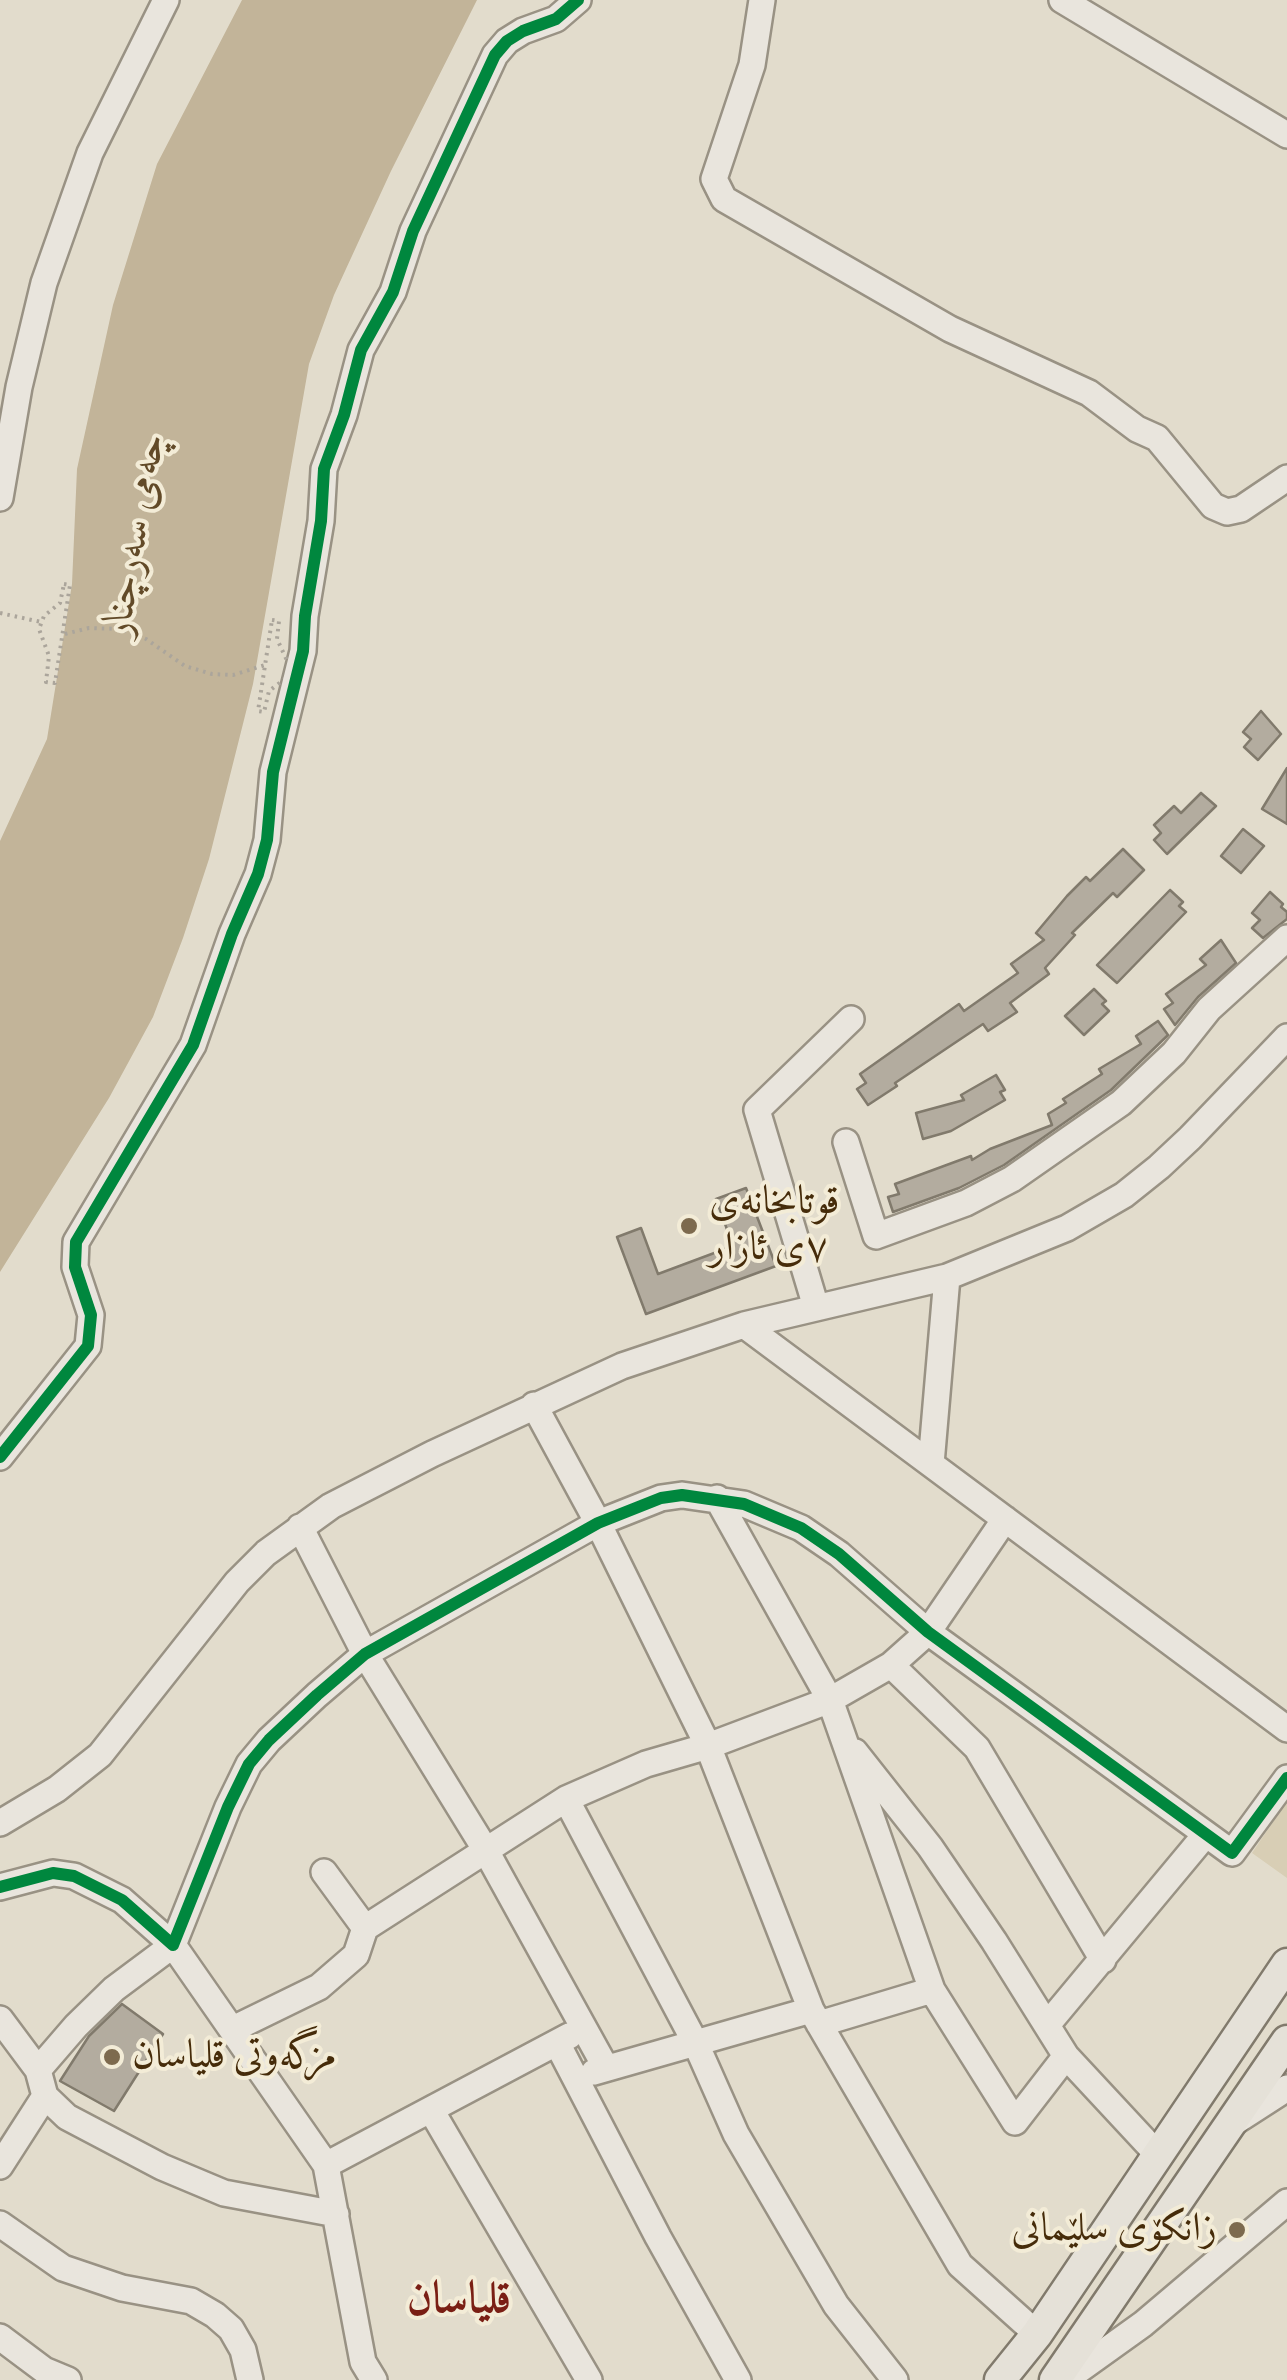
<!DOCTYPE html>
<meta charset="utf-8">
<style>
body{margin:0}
canvas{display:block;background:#e2dccc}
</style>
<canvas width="1287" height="2380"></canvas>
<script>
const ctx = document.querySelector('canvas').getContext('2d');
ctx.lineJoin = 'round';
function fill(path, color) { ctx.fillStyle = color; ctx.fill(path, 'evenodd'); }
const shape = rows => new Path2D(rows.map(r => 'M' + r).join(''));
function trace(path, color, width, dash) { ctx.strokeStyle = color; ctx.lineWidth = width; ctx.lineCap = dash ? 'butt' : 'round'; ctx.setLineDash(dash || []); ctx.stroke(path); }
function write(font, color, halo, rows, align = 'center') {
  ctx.font = font + ' "Libre Bodoni",Amiri,serif'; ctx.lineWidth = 8; ctx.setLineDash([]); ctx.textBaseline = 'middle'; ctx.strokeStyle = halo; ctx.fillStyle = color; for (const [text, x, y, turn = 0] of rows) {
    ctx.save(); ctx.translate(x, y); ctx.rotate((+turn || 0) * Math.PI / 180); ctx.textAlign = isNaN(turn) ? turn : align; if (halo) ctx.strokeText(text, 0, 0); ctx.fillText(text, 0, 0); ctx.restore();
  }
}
fill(shape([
 [1287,1801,1287,1878,1252,1853]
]), '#d8ceb5');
fill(shape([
 [242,0,477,0,391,171,334,295,309,364,253,684,209,859,183,938,153,1017,109,1098,0,1272,0,841,47,739,72,584,77,469,113,305,157,164]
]), '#c2b499');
const building = shape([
 [1261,711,1281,734,1258,760,1244,747,1251,739,1243,732,1261,711],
 [1287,768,1287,824,1262,809,1287,768],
 [1201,793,1216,806,1167,854,1154,840,1161,833,1154,825,1174,806,1181,813,1201,793],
 [1243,829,1264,846,1241,873,1221,856,1243,829],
 [1123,849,1144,870,1117,897,1113,893,1072,933,1075,935,1045,968,1049,974,1010,1003,1017,1012,988,1031,983,1024,895,1083,897,1086,868,1105,857,1089,866,1083,860,1074,959,1004,964,1011,1018,973,1011,964,1044,940,1036,933,1067,896,1086,877,1090,881,1123,849],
 [1170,890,1183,902,1179,906,1186,912,1117,983,1097,965,1170,890],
 [1270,892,1283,904,1281,907,1287,912,1287,919,1263,938,1252,928,1260,920,1252,913,1270,892],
 [1221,940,1236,963,1198,997,1175,1025,1164,1009,1173,1003,1166,994,1206,965,1200,959,1221,940],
 [1094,989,1106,1001,1102,1004,1109,1011,1084,1035,1065,1016,1094,989],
 [1158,1021,1168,1035,1111,1090,1004,1165,959,1188,893,1212,888,1197,899,1194,895,1184,971,1156,972,1160,990,1149,1052,1125,1048,1114,1066,1103,1063,1099,1102,1074,1099,1069,1141,1044,1136,1036,1158,1021],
 [996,1075,1005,1090,1000,1092,1005,1100,951,1131,923,1139,916,1113,964,1100,961,1095,996,1075],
 [746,1188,776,1266,646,1314,617,1237,641,1228,658,1274,733,1246,716,1199,746,1188],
 [122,2004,163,2034,114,2111,60,2081,89,2036,122,2004]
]);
fill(building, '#b3ac9f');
trace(building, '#817a6c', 2.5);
const minor = shape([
 [762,0,752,65,714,179,724,199,950,329,1089,393,1137,429,1157,438,1213,506,1227,512,1241,509,1287,478],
 [1062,0,1287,135],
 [0,498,19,387,44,283,90,153,166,0],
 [846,1142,876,1236,966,1203,1012,1179,1121,1103,1174,1053,1209,1009,1287,938],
 [816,1307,757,1110,851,1019],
 [744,1325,1287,1729],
 [534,1405,598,1523,708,1746,811,2010,960,2265,1037,2334],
 [0,1457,88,1346,91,1315,75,1267,76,1242,193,1045,232,934,258,874,267,840,273,772,303,651,305,616,321,521,324,469,344,415,361,350,393,292,413,231,495,55,507,41,523,31,556,19,578,0],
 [931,1464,947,1277],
 [717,1498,830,1700,932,1990,1015,2122,1066,2056],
 [300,1527,365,1654,485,1849,606,2068],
 [891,1665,977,1748,1103,1960],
 [855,1752,930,1847,994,1941,1066,2056,1159,2156],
 [566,1799,696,2044,736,2134,836,2305,895,2380],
 [0,1823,57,1789,100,1755,237,1582,266,1553,331,1506,432,1454,622,1366,744,1325,947,1277,1067,1228,1124,1195,1159,1167,1190,1138,1287,1037],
 [324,1872,365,1928],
 [0,1887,53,1873,74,1876,122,1900,173,1945,228,1807,249,1764,269,1740,317,1695,365,1654,598,1523,661,1498,682,1495,744,1504,801,1528,839,1554,928,1632,1232,1853,1287,1778],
 [0,2019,38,2070,45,2096,67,2117,162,2167,224,2193,336,2214],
 [819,2024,932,1990],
 [1047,2025,1206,1834],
 [233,2029,319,1987,356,1955,365,1928,566,1799,646,1764,708,1746,830,1700,891,1665,928,1632,1005,1519],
 [557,2043,658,2237,738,2380],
 [38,2070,76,2026,114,1989,173,1945,326,2165,363,2362,374,2380],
 [594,2072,811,2010],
 [431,2110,589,2380],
 [1233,2123,1287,2088],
 [326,2165,569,2036],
 [0,2166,45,2096],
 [0,2224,63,2268,122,2288,191,2301,215,2315,231,2329,243,2350,250,2380],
 [0,2337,44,2370,68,2380],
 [1065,2380,1143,2324,1287,2202]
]);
const major = shape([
 [1000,2380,1037,2334,1287,1964],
 [1055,2380,1287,2041]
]);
trace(minor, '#999284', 30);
trace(major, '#817a6c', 35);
trace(shape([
 [64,584,70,585,55,683,46,682,49,656,39,629,44,616,60,603,64,584],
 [0,613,41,622],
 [272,620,279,621,277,639,289,665,286,678,269,691,264,712,258,711,272,620],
 [65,634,89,628,122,629,146,639,185,666,212,674,233,675,265,665]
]), '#aba59b', 4, [2.5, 5]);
trace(minor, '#e9e5dd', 25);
trace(major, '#e5e1d8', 30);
trace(shape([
 [0,1457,88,1346,91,1315,75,1267,76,1242,193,1045,232,934,258,874,267,840,273,772,303,651,305,616,321,521,324,469,344,415,361,350,393,292,413,231,495,55,507,41,523,31,556,19,578,0],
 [0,1887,53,1873,74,1876,122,1900,173,1945,228,1807,249,1764,269,1740,317,1695,365,1654,598,1523,661,1498,682,1495,744,1504,801,1528,839,1554,928,1632,1232,1853,1287,1778]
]), '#00873e', 12);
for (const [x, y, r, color] of [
 [689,1226,10,"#7d6a4e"],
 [112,2057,10,"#7d6a4e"],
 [1237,2230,10,"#7d6a4e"]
]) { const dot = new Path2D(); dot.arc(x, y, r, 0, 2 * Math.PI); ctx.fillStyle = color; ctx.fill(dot); trace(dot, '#f3ecd7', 4); }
write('40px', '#462c0a', '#f3ecd7', [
 ["قوتابخانەی",709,1203],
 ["٧ی ئازار",709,1249],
 ["مزگەوتی قلیاسان",132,2057],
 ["زانکۆی سلێمانی",1217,2230,"right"]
], 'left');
write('italic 42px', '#624a28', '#f3ecd7', [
 ["چەمی سەرچنار",136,535,-80]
]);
write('bold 45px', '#7a1f14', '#f3ecd7', [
 ["قلياسان",459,2301]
]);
</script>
